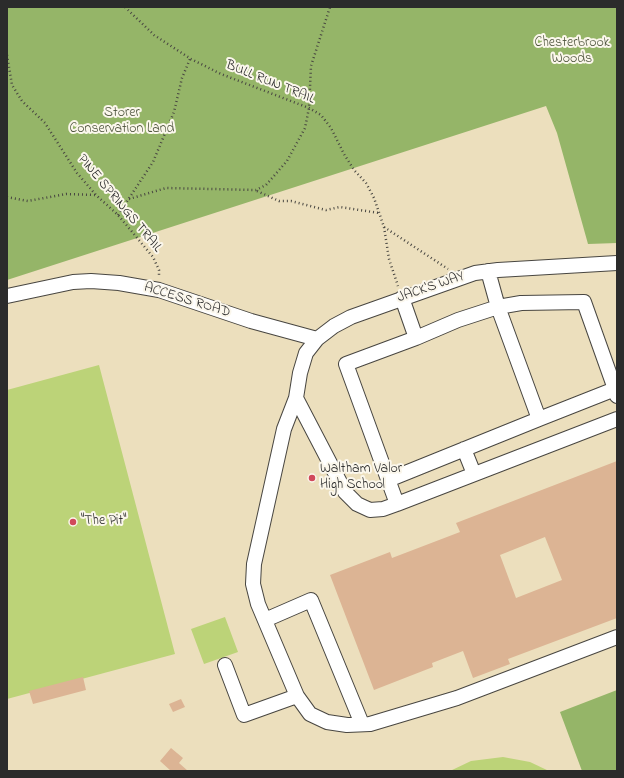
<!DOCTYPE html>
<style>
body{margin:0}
#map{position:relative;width:624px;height:778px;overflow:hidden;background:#ecdfbd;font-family:"Indie Flower",sans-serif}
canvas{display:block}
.frame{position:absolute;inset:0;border:8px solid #2b2b2b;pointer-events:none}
</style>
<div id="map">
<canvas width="624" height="778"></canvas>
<div class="frame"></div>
</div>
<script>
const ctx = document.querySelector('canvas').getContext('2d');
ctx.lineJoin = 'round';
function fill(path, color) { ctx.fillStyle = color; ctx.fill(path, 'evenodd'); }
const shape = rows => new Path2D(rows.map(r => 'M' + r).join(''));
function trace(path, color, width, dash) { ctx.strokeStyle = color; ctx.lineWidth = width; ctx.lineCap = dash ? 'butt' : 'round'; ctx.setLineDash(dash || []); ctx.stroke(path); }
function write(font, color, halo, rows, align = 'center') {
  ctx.font = font + ' "Indie Flower",sans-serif'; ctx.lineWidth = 4; ctx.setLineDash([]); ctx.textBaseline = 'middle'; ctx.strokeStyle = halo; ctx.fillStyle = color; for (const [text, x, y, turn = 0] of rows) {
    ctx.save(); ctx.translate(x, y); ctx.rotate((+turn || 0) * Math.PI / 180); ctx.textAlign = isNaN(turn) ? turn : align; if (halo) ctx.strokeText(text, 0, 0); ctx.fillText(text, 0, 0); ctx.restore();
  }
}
fill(shape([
 [99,365,175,654,7,699,7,390],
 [225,617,238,652,204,664,191,629],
 [503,757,530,762,549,771,450,771,471,761]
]), '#bcd378');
fill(shape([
 [7,7,617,7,617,243,588,244,557,133,546,106,7,280],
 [617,690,617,771,582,771,560,712]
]), '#95b568');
fill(shape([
 [617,461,617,618,508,659,510,664,473,678,463,651,432,663,433,667,374,690,330,575,390,552,392,558,460,532,456,523],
 [545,537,562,580,516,598,500,555],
 [83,677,86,690,33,704,29,691],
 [181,699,185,707,173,712,169,704],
 [171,748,183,758,179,763,188,771,171,771,160,761]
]), '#dcb494');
const minor = shape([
 [617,263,498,270,475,273,351,317,334,326,317,339,306,353,300,373,296,398,284,429,254,564,253,584,258,604,297,696,310,714,327,722,347,725,370,724,457,698,617,637],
 [488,271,498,307,539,419,615,389,617,396],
 [7,296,73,282,91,281,119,283,159,290,251,321,317,339],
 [402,298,416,338],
 [296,398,345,492,357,504,370,510,383,509,397,504,617,419],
 [464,449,474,474],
 [388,480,539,419],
 [397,504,346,364,416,338,458,320,498,307,521,303,584,302,615,389],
 [265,620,311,600,362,724],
 [225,665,244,715,297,696]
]);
trace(minor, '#484641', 16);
trace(shape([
 [125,7,154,35,191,59,221,74,309,108,321,115,331,128,344,154,354,170,366,183,374,198,384,227,389,259,398,286],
 [7,55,12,85,22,101,45,123,77,173,96,195,118,215,153,257,159,270,159,276],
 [257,191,279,201,291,201,326,210,340,207,379,213],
 [7,197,28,201,66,194,96,195],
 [129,199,166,188,256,190,266,185,287,161,305,128,309,108,311,66,330,7],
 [118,215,153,162,174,112,182,78,190,59],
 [384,227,448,269]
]), '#484641', 2.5, [1, 3]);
trace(minor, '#fff', 14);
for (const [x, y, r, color] of [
 [312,478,4,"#d1495b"],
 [73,522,4,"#d1495b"]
]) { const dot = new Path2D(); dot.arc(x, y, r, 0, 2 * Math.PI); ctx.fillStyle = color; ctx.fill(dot); trace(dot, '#fbf7ec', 1.5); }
write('14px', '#4f553e', '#fbf7ec', [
 ["Chesterbrook",572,44],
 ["Woods",572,60],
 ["Storer",122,114],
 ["Conservation Land",122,130]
]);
write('14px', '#2b2b2b', '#fbf7ec', [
 ["BULL RUN TRAIL",270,83,22],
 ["PINE SPRINGS TRAIL",119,204,50],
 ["JACK'S WAY",431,288,-19],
 ["ACCESS ROAD",187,301,17]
]);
write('14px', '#2b2b2b', '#fbf7ec', [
 ["Waltham Valor",320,470],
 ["High School",320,486],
 ["\"The Pit\"",81,522]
], 'left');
</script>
